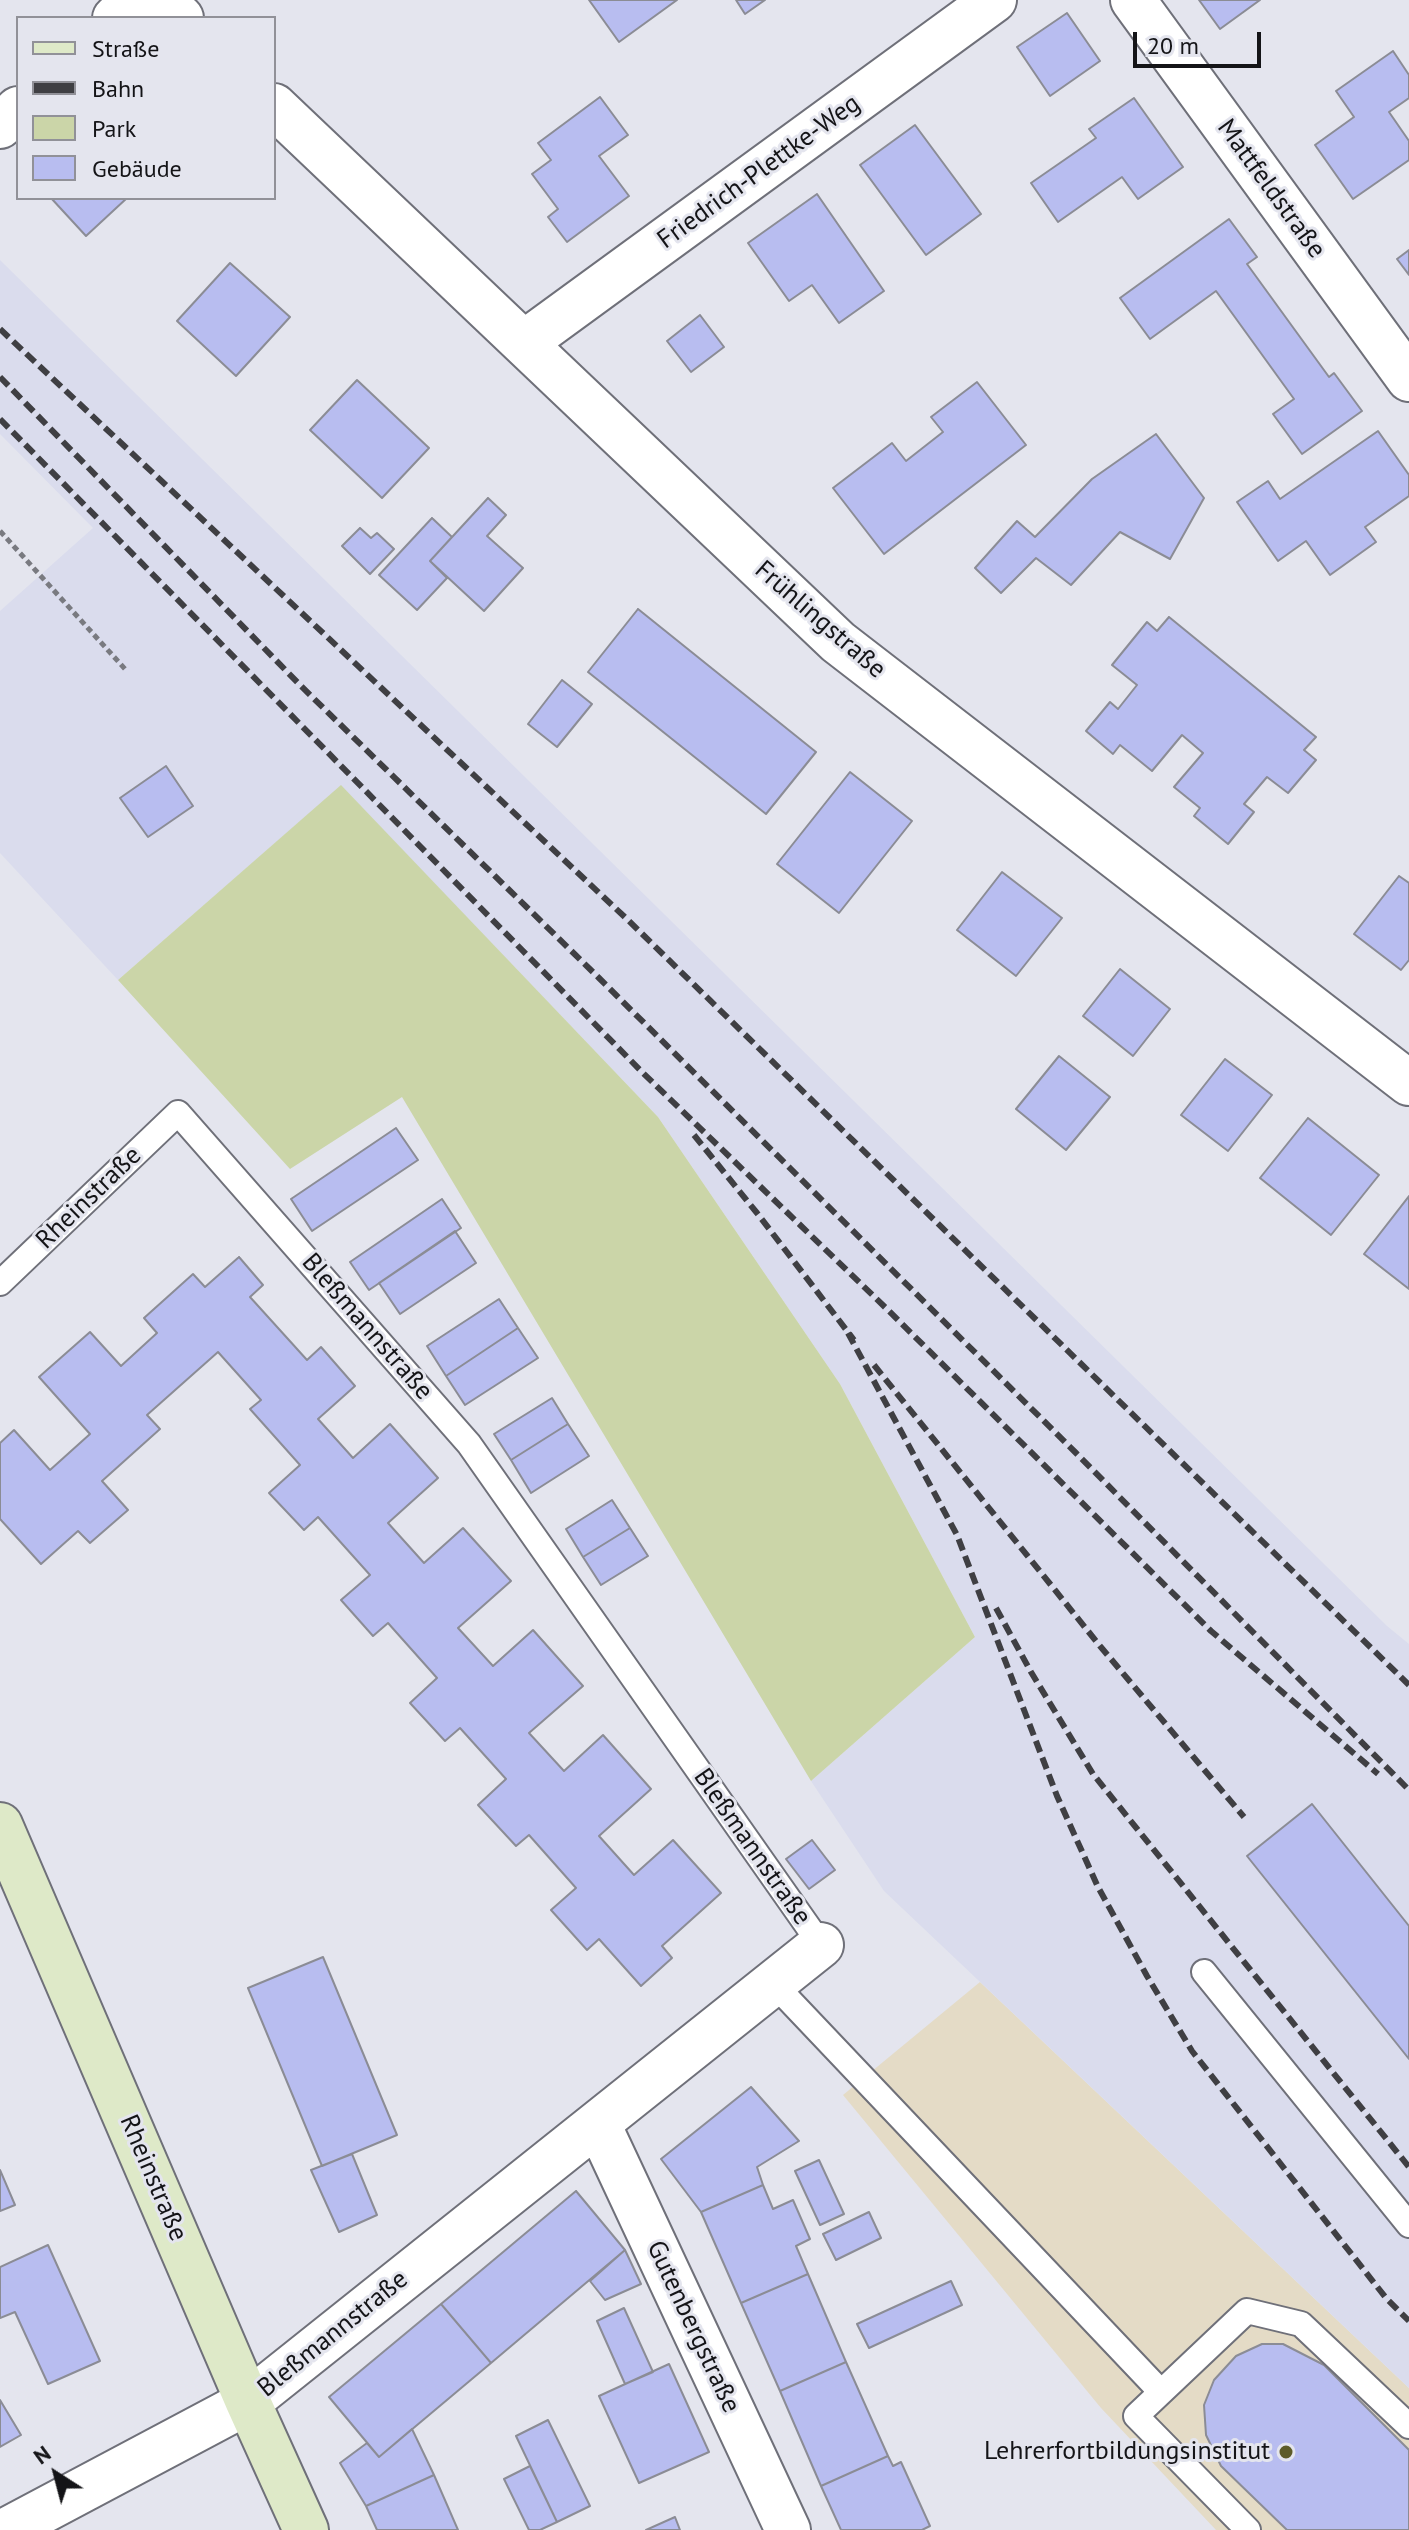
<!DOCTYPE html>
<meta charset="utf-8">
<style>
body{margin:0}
#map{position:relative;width:1409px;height:2530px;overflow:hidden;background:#e4e5ee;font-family:"PT Sans",sans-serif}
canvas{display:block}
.legend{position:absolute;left:16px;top:16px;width:260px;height:184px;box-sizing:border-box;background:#e4e5ee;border:2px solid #919198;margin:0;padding:10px 14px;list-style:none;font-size:24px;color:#141417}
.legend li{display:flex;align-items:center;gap:16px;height:40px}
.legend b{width:40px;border:2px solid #919198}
.north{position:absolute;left:16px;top:2434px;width:80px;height:80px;-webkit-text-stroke:6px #e4e5ee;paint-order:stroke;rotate:324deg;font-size:22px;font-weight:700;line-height:32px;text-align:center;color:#141417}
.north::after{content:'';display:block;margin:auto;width:28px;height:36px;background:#141417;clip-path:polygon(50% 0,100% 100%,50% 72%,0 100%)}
.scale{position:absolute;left:1133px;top:32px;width:128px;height:36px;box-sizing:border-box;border:4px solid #141417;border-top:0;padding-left:10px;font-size:24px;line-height:28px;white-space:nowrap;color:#141417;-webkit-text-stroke:6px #e4e5ee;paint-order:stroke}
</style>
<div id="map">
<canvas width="1409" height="2530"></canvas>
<ul class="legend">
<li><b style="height:10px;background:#dee9c8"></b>Straße</li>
<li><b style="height:10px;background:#3f3f43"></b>Bahn</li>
<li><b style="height:22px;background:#cbd5a8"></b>Park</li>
<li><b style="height:22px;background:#b8bdf0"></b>Gebäude</li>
</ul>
<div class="north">N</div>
<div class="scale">20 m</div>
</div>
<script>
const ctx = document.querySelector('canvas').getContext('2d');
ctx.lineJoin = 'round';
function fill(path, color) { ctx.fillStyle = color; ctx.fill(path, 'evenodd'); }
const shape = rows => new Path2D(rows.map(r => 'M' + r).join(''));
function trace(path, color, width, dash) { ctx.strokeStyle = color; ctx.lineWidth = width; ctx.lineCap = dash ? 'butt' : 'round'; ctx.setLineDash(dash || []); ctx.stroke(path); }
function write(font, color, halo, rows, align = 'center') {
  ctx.font = font + ' "PT Sans",sans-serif'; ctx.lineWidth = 6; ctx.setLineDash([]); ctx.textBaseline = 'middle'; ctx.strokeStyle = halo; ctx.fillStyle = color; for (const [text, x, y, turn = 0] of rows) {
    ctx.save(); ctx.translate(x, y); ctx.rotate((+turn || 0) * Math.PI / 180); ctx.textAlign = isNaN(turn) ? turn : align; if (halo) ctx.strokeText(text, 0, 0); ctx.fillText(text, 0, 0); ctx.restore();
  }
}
fill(shape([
 [980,1982,1409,2388,1409,2530,1216,2530,1101,2408,843,2095]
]), '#e4dbc6');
fill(shape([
 [0,260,1387,1626,1409,1644,1409,2388,884,1891,811,1781,975,1637,840,1384,658,1117,341,786,118,980,0,853,0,611,93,528,0,434]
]), '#dadced');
fill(shape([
 [341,785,658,1117,840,1384,975,1637,811,1781,402,1097,290,1169,118,980]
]), '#cbd5a8');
const building = shape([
 [589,0,677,0,619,42,589,0],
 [736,0,765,0,745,14,736,0],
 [1199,0,1260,0,1220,29,1199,0],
 [1067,13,1100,61,1050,96,1017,47,1067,13],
 [1393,51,1409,75,1409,98,1389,112,1409,141,1409,160,1353,199,1315,145,1354,117,1336,91,1393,51],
 [600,97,628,135,599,156,629,196,567,242,548,217,558,209,532,174,551,160,538,143,600,97],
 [1134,98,1183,167,1138,199,1122,177,1058,222,1031,183,1096,138,1089,129,1134,98],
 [915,125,981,214,926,255,860,165,915,125],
 [817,194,884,291,839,323,812,285,789,301,748,243,817,194],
 [51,198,127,198,86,236,51,198],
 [1229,219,1257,257,1247,264,1329,377,1334,373,1362,411,1302,454,1273,414,1294,399,1216,291,1150,339,1120,298,1229,219],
 [1409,250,1409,275,1397,259,1409,250],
 [230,263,290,317,236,376,177,321,230,263],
 [700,315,724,347,691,372,667,341,700,315],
 [357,380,429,448,382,498,310,430,357,380],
 [977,382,1026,445,884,554,833,488,892,443,906,461,943,432,931,417,977,382],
 [1378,431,1409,475,1409,496,1365,527,1376,542,1330,575,1306,541,1278,561,1237,502,1268,481,1280,499,1378,431],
 [1156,434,1204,498,1170,559,1120,532,1071,585,1036,558,1001,593,975,568,1017,521,1035,537,1092,479,1156,434],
 [488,498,506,515,487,536,523,568,484,611,430,561,488,498],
 [432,518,452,537,430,561,447,578,417,610,379,575,432,518],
 [360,528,371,538,377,533,394,549,370,574,342,546,360,528],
 [638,609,816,752,766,814,588,672,638,609],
 [1169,617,1316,737,1304,750,1316,760,1288,793,1267,777,1244,804,1254,812,1228,844,1194,816,1200,808,1174,787,1203,753,1182,735,1152,771,1120,745,1113,754,1086,731,1110,702,1118,709,1137,685,1112,665,1147,622,1157,631,1169,617],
 [562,680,592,704,557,747,528,724,562,680],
 [166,766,193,806,148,837,120,798,166,766],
 [850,772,912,821,839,913,777,864,850,772],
 [1002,872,1062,918,1016,976,957,930,1002,872],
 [1399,876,1409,883,1409,960,1401,970,1354,934,1399,876],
 [1120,969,1170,1009,1133,1056,1083,1016,1120,969],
 [1059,1056,1110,1097,1066,1150,1016,1109,1059,1056],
 [1225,1059,1272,1095,1228,1151,1181,1115,1225,1059],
 [1308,1118,1379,1175,1331,1235,1260,1178,1308,1118],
 [396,1128,418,1160,312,1231,291,1199,396,1128],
 [1409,1196,1409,1289,1364,1254,1409,1196],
 [442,1199,461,1228,369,1290,350,1262,442,1199],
 [455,1231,476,1263,400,1314,379,1283,455,1231],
 [239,1257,263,1285,250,1297,307,1360,321,1347,355,1386,318,1419,353,1458,390,1424,438,1478,388,1523,424,1563,463,1528,511,1581,458,1628,493,1666,533,1630,583,1686,529,1733,564,1771,603,1735,651,1789,599,1836,634,1875,673,1840,721,1893,662,1946,672,1958,641,1986,599,1939,587,1950,551,1910,576,1888,529,1835,516,1846,478,1805,506,1779,460,1728,445,1741,410,1703,437,1678,388,1623,373,1636,341,1600,370,1575,318,1517,304,1530,269,1493,300,1465,250,1409,261,1400,218,1352,147,1415,160,1429,102,1481,128,1510,90,1543,78,1531,41,1564,0,1519,0,1443,14,1430,50,1470,90,1434,39,1377,90,1332,121,1366,157,1333,144,1318,193,1274,205,1287,239,1257],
 [499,1299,518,1328,446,1376,427,1346,499,1299],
 [518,1328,538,1358,465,1405,446,1376,518,1328],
 [552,1398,568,1424,511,1460,494,1434,552,1398],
 [568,1424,589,1456,531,1493,511,1460,568,1424],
 [612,1500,630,1528,583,1557,566,1529,612,1500],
 [630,1528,648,1556,601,1585,583,1557,630,1528],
 [1312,1804,1409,1926,1409,2059,1247,1856,1312,1804],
 [812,1840,835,1870,809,1889,786,1859,812,1840],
 [323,1957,397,2135,322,2166,248,1988,323,1957],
 [751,2087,799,2141,757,2167,763,2185,701,2212,661,2159,751,2087],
 [352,2154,377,2215,339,2232,311,2170,352,2154],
 [819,2160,844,2214,820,2225,795,2171,819,2160],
 [0,2170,15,2205,0,2211,0,2170],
 [763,2185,773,2209,793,2200,810,2239,796,2246,808,2274,741,2303,701,2212,763,2185],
 [576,2191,625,2250,491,2363,441,2304,576,2191],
 [869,2212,881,2238,836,2260,823,2234,869,2212],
 [48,2245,100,2361,48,2384,15,2312,0,2318,0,2267,48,2245],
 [625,2250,641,2284,605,2300,590,2281,625,2250],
 [808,2274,846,2362,780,2391,741,2303,808,2274],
 [951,2281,962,2305,869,2348,857,2324,951,2281],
 [441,2304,491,2363,379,2457,329,2397,441,2304],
 [624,2308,653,2372,625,2384,597,2321,624,2308],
 [1262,2344,1283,2344,1324,2365,1409,2450,1409,2530,1287,2530,1221,2466,1206,2435,1204,2405,1214,2380,1236,2356,1262,2344],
 [846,2362,888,2456,821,2486,780,2391,846,2362],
 [669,2364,709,2452,639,2483,599,2396,669,2364],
 [0,2400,21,2435,0,2447,0,2400],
 [548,2420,590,2506,557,2522,516,2436,548,2420],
 [412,2429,434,2475,366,2506,340,2463,367,2443,379,2457,412,2429],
 [888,2456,893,2466,901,2462,930,2526,922,2530,841,2530,821,2486,888,2456],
 [530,2466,557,2522,540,2530,529,2530,504,2479,530,2466],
 [434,2475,458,2530,377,2530,366,2506,434,2475],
 [675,2517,680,2530,646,2530,675,2517]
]);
fill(building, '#b8bdf0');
trace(building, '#8b8c95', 2);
const service = shape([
 [0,1283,178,1113,469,1444,821,1945],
 [1204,1972,1409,2225],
 [773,1983,1161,2392],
 [1248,2530,1136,2416,1247,2311,1301,2324,1409,2426]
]);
const minor = shape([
 [162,0,181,18],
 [1133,0,1409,379],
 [115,18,135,0],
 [274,106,838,642,1409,1083],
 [0,126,18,109],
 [524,343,994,0],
 [598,2124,788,2530],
 [7,2530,248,2402,821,1945]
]);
const secondary = shape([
 [0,1825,248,2402,306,2530]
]);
trace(service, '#6f7079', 28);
trace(minor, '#6f7079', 48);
trace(secondary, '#6f7079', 48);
trace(shape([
 [0,531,125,669]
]), '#797a80', 5, [6, 4]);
trace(service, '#fff', 24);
trace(minor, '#fff', 44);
trace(secondary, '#dee9c8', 44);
trace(shape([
 [0,329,629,921,1409,1685],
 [0,377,300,685,599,978,1075,1452,1409,1790],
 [0,419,643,1073,889,1311,1211,1631,1378,1774],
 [694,1135,757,1213,854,1340],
 [848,1333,957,1535,1057,1796,1098,1887,1147,1976,1192,2051,1386,2298,1409,2321],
 [874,1365,1100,1646,1244,1817],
 [996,1608,1031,1672,1093,1774,1409,2167]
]), '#3f3f43', 6, [12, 6]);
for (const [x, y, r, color] of [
 [1286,2452,8,"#5d5b28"]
]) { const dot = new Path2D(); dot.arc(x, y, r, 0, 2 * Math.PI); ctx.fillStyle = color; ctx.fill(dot); trace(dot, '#e4e5ee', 3); }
write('26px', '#141417', '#e4e5ee', [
 ["Friedrich-Plettke-Weg",759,172,-36],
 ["Mattfeldstraße",1271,189,54],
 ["Frühlingstraße",820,620,41],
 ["Rheinstraße",89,1198,-44],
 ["Bleßmannstraße",367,1327,49],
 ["Bleßmannstraße",752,1847,55],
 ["Rheinstraße",153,2178,67],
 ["Gutenbergstraße",693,2327,65],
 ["Bleßmannstraße",333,2334,-39]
]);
write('26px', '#141417', '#e4e5ee', [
 ["Lehrerfortbildungsinstitut",1270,2452]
], 'right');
</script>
